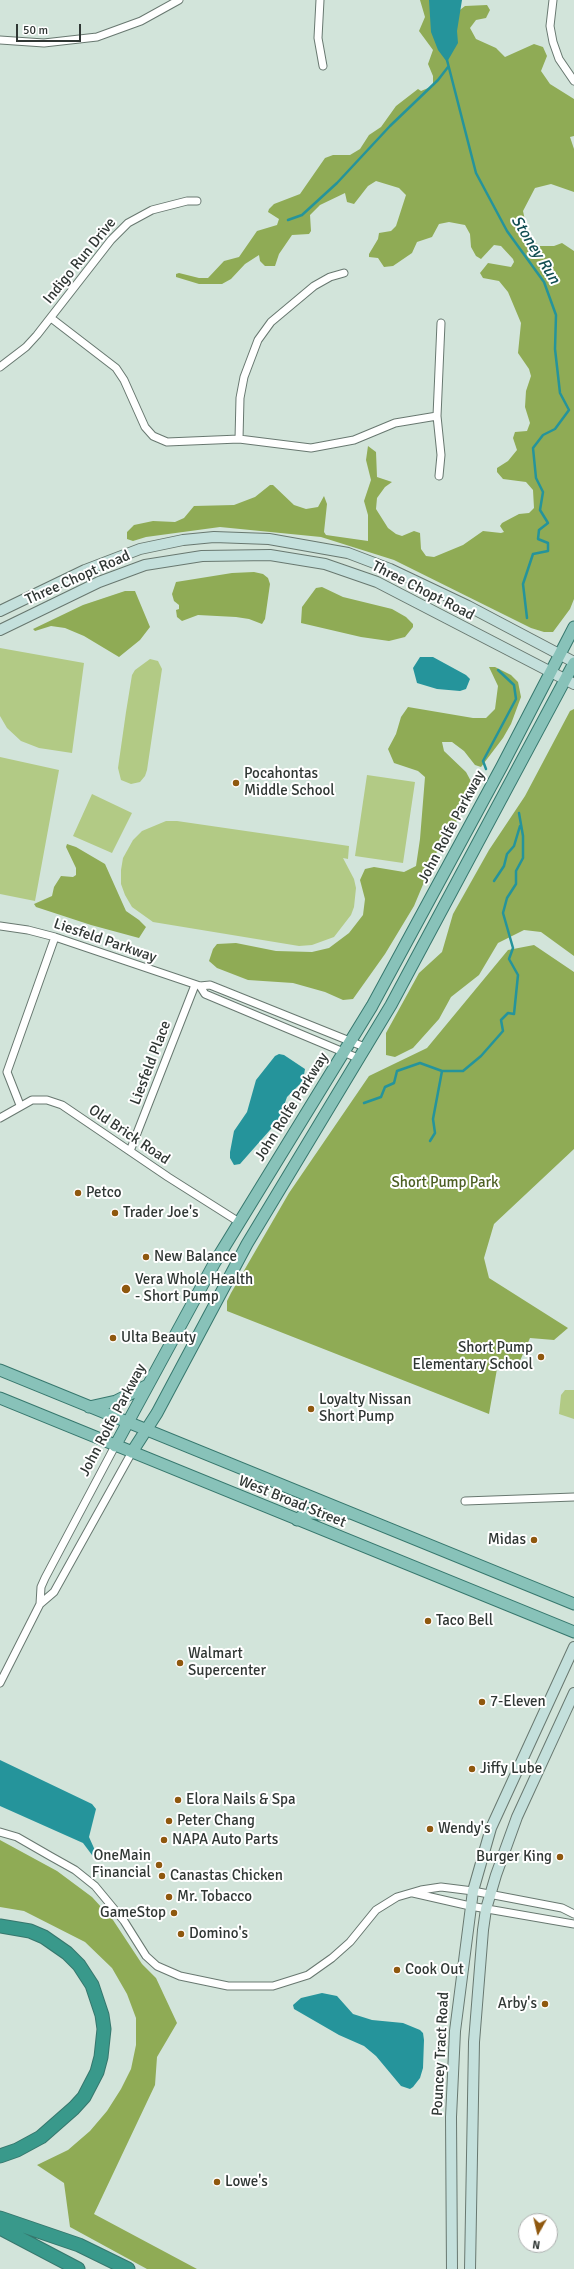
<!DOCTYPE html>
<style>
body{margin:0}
#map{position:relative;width:574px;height:2269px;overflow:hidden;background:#d2e4da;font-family:Signika,sans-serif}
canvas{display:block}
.north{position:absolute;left:518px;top:2213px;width:40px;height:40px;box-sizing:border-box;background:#fff;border:1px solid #acafae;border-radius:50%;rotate:188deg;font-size:11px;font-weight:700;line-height:16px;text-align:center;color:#303734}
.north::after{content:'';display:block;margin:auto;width:14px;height:18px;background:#8f580e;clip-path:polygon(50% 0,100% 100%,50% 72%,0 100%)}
.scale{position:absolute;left:16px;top:24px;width:65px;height:18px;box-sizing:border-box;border:2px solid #303734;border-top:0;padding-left:5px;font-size:12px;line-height:14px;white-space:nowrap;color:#303734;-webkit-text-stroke:3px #fff;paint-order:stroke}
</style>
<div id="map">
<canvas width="574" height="2269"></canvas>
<div class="north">N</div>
<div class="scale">50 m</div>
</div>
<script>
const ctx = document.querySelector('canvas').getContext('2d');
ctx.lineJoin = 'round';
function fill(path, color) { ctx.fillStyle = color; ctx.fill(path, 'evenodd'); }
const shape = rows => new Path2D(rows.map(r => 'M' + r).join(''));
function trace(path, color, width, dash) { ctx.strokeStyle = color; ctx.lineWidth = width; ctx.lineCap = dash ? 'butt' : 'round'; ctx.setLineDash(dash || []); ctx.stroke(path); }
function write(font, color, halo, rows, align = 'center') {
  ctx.font = font + ' Signika,sans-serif'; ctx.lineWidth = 4; ctx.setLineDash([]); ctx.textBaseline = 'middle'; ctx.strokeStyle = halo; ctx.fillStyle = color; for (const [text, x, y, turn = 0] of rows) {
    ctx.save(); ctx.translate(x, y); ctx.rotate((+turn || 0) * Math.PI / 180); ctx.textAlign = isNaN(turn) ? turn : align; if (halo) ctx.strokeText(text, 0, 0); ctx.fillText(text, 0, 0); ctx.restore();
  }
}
fill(shape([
 [0,648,84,663,72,753,39,748,21,741,7,728,0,716],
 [150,659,158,661,162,669,147,770,145,776,140,782,131,784,121,780,118,768,126,712,132,675,135,670],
 [0,757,59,770,35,901,0,894],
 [367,775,415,782,403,863,355,856],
 [92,794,132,813,112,853,73,836],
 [166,821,177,821,349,846,348,859,343,858,354,879,356,888,354,907,351,915,334,937,312,945,299,946,153,922,132,907,125,895,121,884,121,870,123,858,133,840,142,831],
 [565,1390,574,1390,574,1419,559,1414,561,1395]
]), '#b2ca85');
fill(shape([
 [420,0,441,0,456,13,465,6,487,5,490,10,486,18,476,20,470,28,476,39,496,48,505,57,534,44,543,47,547,56,541,71,550,84,574,99,574,136,570,137,574,149,574,192,551,184,535,188,523,211,528,235,539,246,554,246,562,243,574,251,574,599,570,609,553,632,544,632,531,628,394,560,321,537,220,527,146,537,133,541,127,539,127,532,134,525,153,521,175,522,184,518,194,506,234,505,255,497,270,485,273,485,294,505,306,509,318,507,324,496,327,504,324,532,326,535,368,541,368,515,364,501,371,480,366,460,368,446,376,452,377,477,392,482,385,487,377,498,376,509,388,528,396,534,402,536,414,531,420,533,421,549,426,556,434,557,463,545,483,531,501,533,504,532,500,526,502,523,519,514,529,513,534,508,533,490,526,482,503,479,497,472,497,468,508,461,517,450,513,438,515,432,527,431,530,423,525,407,526,391,531,376,529,369,518,353,521,323,508,292,499,281,483,278,480,273,488,263,511,267,514,262,513,259,501,246,494,245,481,259,476,256,471,247,470,234,465,225,449,222,439,224,432,237,417,242,412,253,393,266,384,267,378,258,369,257,369,254,378,239,379,233,391,231,396,226,406,195,399,188,376,181,368,186,354,204,347,202,345,193,320,205,310,215,311,231,309,234,292,235,279,254,275,266,265,266,260,261,259,255,245,264,231,279,222,284,199,284,176,277,176,274,179,273,199,278,208,278,224,261,239,257,257,231,277,225,279,219,268,212,269,209,274,204,300,194,325,158,333,155,350,155,360,149,369,135,381,127,396,106,418,89,421,91,433,86,433,76,428,64,433,50,419,31,425,17],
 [254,572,263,574,268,578,270,584,265,619,262,624,249,619,236,617,198,615,182,621,177,617,176,610,179,609,179,605,174,601,172,594,176,582,232,573],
 [322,587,343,597,392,609,406,617,413,624,413,627,405,637,389,641,361,637,301,623,302,607,316,588],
 [125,591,135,591,150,627,140,640,119,657,84,636,65,628,51,626,35,631,33,629,83,605],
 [489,667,495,667,511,675,518,682,521,697,511,724,503,738,481,767,475,765,464,751,452,742,442,742,444,751,466,772,473,785,453,829,428,865,427,875,414,906,385,954,353,999,343,1000,325,992,293,983,248,980,217,968,209,961,213,949,217,944,236,943,276,951,312,952,329,948,349,933,363,915,365,899,360,880,365,869,374,867,404,872,416,866,420,839,425,777,418,771,394,763,388,749,396,734,401,717,408,707,473,718,486,718,495,709,498,686],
 [574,709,574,956,541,932,524,930,498,943,479,975,451,997,439,1019,413,1048,395,1057,386,1055,386,1033,419,973,442,952,453,914,489,850,525,796,570,711],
 [67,844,76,847,105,864,126,911,139,920,146,927,139,938,91,925,36,907,34,904,52,896,54,887,61,876,73,877,76,875,76,868,66,847],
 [534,945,574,972,574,1149,494,1224,484,1258,489,1278,568,1328,554,1340,530,1338,519,1363,497,1369,489,1414,227,1311,227,1301,231,1293,289,1193,369,1076,427,1048,508,950],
 [0,1840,57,1871,92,1897,113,1920,142,1964,156,1978,177,2023,157,2057,155,2085,94,2214,197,2269,147,2269,70,2227,64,2183,37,2165,68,2150,90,2131,107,2111,121,2089,131,2069,136,2045,136,2018,127,1994,112,1968,85,1942,24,1911,0,1907]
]), '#8fab55');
fill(shape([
 [429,0,462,0,457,31,458,43,447,62,438,50,431,32],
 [420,657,433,657,466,675,470,679,466,689,460,691,437,689,417,683,413,668],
 [279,1054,284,1055,305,1069,303,1081,287,1097,280,1117,270,1130,240,1164,234,1165,230,1158,230,1152,234,1131,247,1112,256,1080,275,1056],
 [0,1760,92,1804,96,1809,89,1837,98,1857,95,1859,83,1843,0,1806],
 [322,1993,337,1996,353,2014,372,2020,403,2023,420,2030,423,2033,424,2040,423,2068,420,2078,413,2087,410,2089,401,2086,376,2056,364,2046,339,2035,294,2009,293,2005,301,1998]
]), '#25949b');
trace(shape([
 [447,60,476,173,507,231,544,282,556,315,555,349,560,393,569,410,555,429,543,435,533,448,536,478,543,492,540,510,548,523,539,530,538,539,548,543,548,551,533,554,523,584,527,618],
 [288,220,302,215,337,183,390,126,438,80,448,67],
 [486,769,483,761,516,699,514,685,498,670],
 [494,881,504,866,507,854,514,846,520,826],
 [364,1103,381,1097,385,1087,394,1083,397,1071,420,1063,442,1071,463,1071,481,1056,503,1031,501,1020,508,1013,514,1014,518,975,509,959,513,948,503,913,507,898,516,884,516,871,523,858,523,836,519,813],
 [430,1141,435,1133,433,1119,442,1071]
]), '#25949b', 2.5);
const street = shape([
 [320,0,318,38,323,66],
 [553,0,550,26,553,42,559,59,574,81],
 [0,40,44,43,97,37,141,21,179,0],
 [51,318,116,368,124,380,145,427,153,436,167,442,239,439,311,448,354,440,395,423,437,416],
 [0,367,26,347,37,335,111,240,128,223,152,210,187,201,197,201],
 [239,439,240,398,244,377,258,340,271,322,314,286,330,277,344,273],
 [439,476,441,455,437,416,441,323],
 [0,926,28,930,55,937,200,986,210,985,367,1048],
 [200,986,205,994,360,1059],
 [20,1105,7,1072,55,937],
 [0,1118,32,1100,47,1100,62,1105,168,1177,239,1222],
 [130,1151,195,985],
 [465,1501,574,1497],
 [40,1604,54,1592,132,1452],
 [0,1683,40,1604,41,1587,45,1578,115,1446],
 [0,1832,17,1837,50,1856,75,1870,95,1886,124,1921,146,1956,157,1966,180,1976,228,1986,273,1986,308,1975,332,1958,350,1942,376,1910,397,1897,421,1890,441,1887,473,1891,562,1908,574,1914],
 [413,1893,470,1906,574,1924]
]);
const secondary = shape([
 [0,611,85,570,140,549,183,540,214,537,269,539,348,553,390,569,468,606,574,662],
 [0,630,99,582,145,565,202,556,270,555,325,564,377,582,574,684],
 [452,2269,451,2117,455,2031,473,1891,491,1828,574,1647],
 [470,2269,474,2042,483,1930,486,1909,496,1875,517,1817,574,1693]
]);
const primary = shape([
 [0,1370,574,1604],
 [0,1398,574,1632],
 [89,1407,116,1401,148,1385],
 [115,1446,215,1262,372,1006,502,766,574,627],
 [132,1452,157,1413,247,1244,391,1005,574,663],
 [297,1520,303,1515,311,1513,329,1515,348,1513]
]);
const highway = shape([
 [0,1926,30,1931,44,1937,67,1953,79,1965,92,1985,102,2015,104,2029,101,2057,97,2072,84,2097,74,2108,41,2137,17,2150,0,2156],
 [0,2218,79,2245,128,2269],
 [0,2228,78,2269]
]);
trace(street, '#687870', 9);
trace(secondary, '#687870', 12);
trace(primary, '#36776d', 13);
trace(highway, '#36776d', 15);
trace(street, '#fff', 7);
trace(secondary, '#c4e0dc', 10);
trace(primary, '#88c2b9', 11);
trace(highway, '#39998b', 13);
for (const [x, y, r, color] of [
 [236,783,4,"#8f580e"],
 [78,1193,4,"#8f580e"],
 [115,1213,4,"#8f580e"],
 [146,1257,4,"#8f580e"],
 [126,1289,5,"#8f580e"],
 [113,1338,4,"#8f580e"],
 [541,1357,4,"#8f580e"],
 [311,1409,4,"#8f580e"],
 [534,1540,4,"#8f580e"],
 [428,1621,4,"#8f580e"],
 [180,1663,4,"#8f580e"],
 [482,1702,4,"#8f580e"],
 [472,1769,4,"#8f580e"],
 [178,1800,4,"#8f580e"],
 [169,1821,4,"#8f580e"],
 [430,1829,4,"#8f580e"],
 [164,1840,4,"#8f580e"],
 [560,1857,4,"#8f580e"],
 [159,1865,4,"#8f580e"],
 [162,1876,4,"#8f580e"],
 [169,1897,4,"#8f580e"],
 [174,1913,4,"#8f580e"],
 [181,1934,4,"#8f580e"],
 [397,1970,4,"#8f580e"],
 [545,2004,4,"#8f580e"],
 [217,2182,4,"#8f580e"]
]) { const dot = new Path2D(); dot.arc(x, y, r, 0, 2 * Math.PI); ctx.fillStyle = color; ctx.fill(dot); trace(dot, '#fff', 1.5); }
write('15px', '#303734', '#fff', [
 ["Indigo Run Drive",80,261,-51],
 ["Three Chopt Road",78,578,-24],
 ["Three Chopt Road",423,591,27],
 ["John Rolfe Parkway",452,827,-62],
 ["Liesfeld Parkway",105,941,19],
 ["Liesfeld Place",151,1063,-69],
 ["John Rolfe Parkway",292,1107,-58],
 ["Old Brick Road",129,1135,34],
 ["John Rolfe Parkway",113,1420,-62],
 ["West Broad Street",292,1502,22],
 ["Pouncey Tract Road",441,2054,-87]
]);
write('15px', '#303734', '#fff', [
 ["Pocahontas",244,774],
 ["Middle School",244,791],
 ["Petco",86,1193],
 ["Trader Joe's",123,1213],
 ["New Balance",154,1257],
 ["Vera Whole Health",135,1280],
 ["- Short Pump",135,1297],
 ["Ulta Beauty",121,1338],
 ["Short Pump",533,1348,"right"],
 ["Elementary School",533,1365,"right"],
 ["Loyalty Nissan",319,1400],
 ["Short Pump",319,1417],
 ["Midas",526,1540,"right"],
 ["Taco Bell",436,1621],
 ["Walmart",188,1654],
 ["Supercenter",188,1671],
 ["7-Eleven",490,1702],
 ["Jiffy Lube",480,1769],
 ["Elora Nails & Spa",186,1800],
 ["Peter Chang",177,1821],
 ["Wendy's",438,1829],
 ["NAPA Auto Parts",172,1840],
 ["OneMain",151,1856,"right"],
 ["Financial",151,1873,"right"],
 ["Burger King",552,1857,"right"],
 ["Canastas Chicken",170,1876],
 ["Mr. Tobacco",177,1897],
 ["GameStop",166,1913,"right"],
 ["Domino's",189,1934],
 ["Cook Out",405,1970],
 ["Arby's",537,2004,"right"],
 ["Lowe's",225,2182]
], 'left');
write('15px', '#4c5f22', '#fff', [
 ["Short Pump Park",445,1183]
]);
write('italic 16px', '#114e52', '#fff', [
 ["Stoney Run",535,250,58]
]);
</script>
